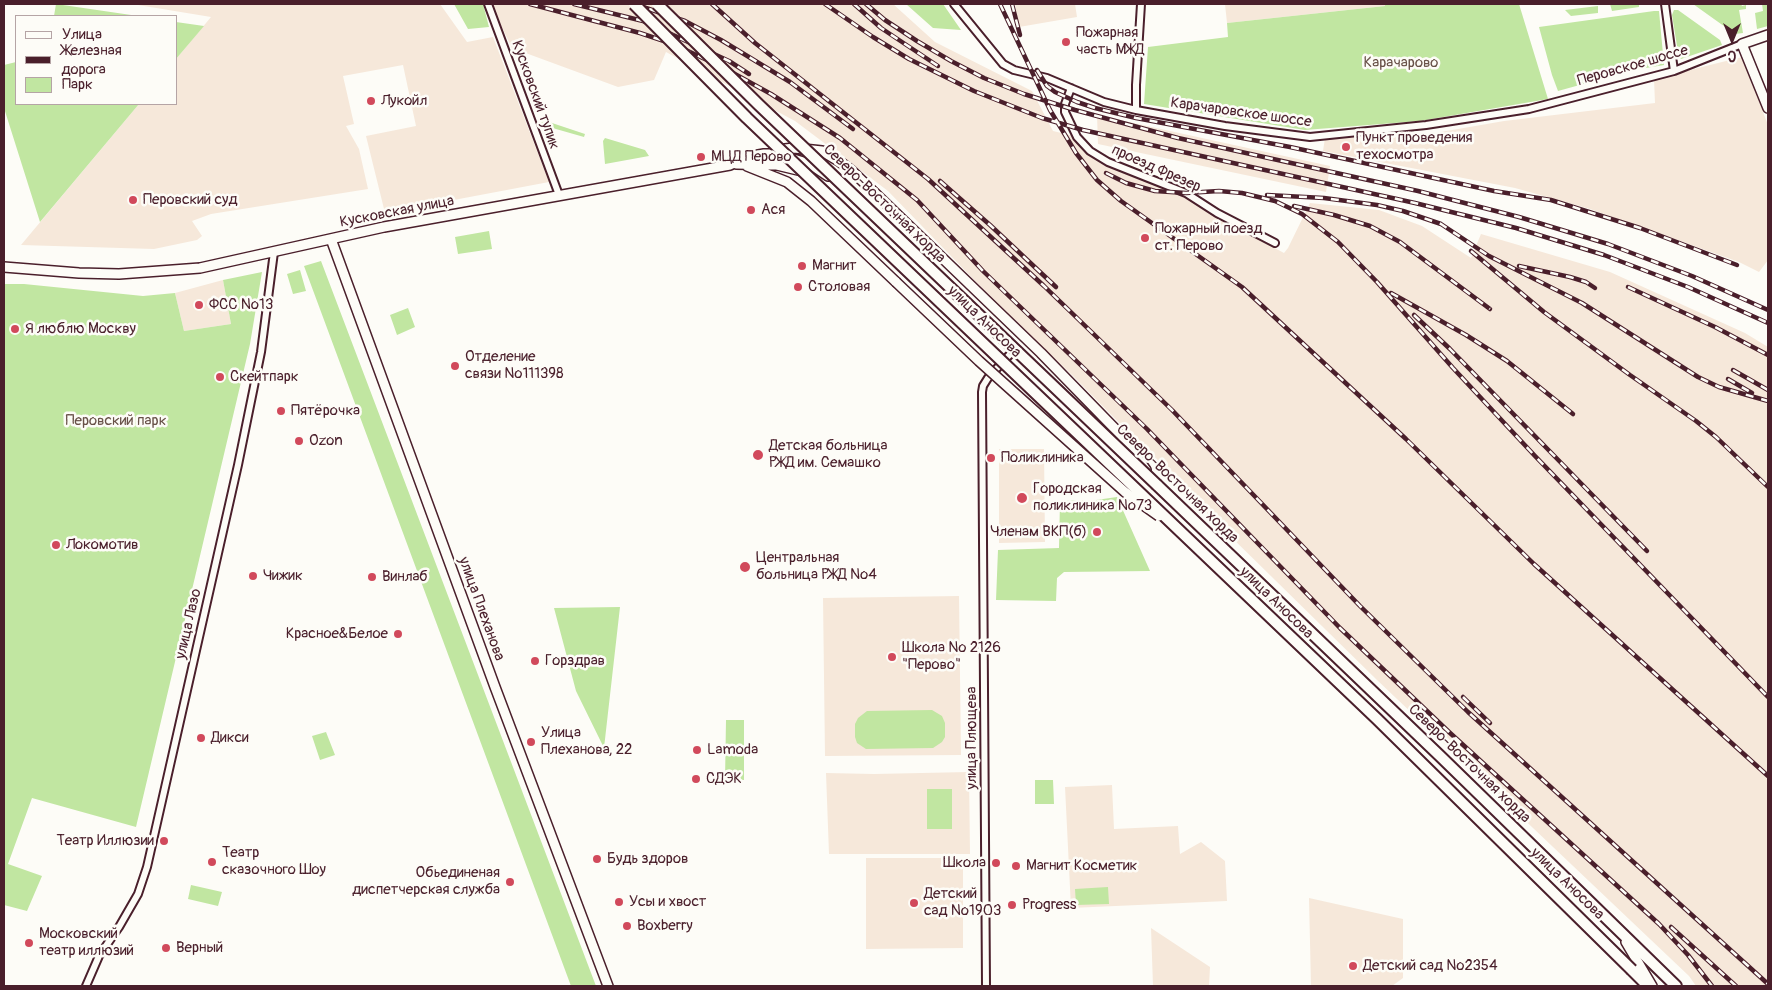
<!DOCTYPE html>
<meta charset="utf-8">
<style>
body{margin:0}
#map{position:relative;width:1772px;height:990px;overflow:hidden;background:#fdfcf7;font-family:Pangolin,sans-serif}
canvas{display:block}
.frame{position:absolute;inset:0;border:5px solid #4a1f2b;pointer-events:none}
.legend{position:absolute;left:15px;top:15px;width:162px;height:90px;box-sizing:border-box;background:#fdfcf7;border:1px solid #b5a4a5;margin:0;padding:6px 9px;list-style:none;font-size:15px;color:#4a1f2b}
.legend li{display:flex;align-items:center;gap:10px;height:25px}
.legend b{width:25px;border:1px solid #b5a4a5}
.north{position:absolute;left:1707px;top:15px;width:50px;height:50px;-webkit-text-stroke:4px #fdfcf7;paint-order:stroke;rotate:180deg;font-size:14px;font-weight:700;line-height:20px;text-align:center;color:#4a1f2b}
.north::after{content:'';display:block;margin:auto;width:18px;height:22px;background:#4a1f2b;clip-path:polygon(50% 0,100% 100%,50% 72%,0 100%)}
</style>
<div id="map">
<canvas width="1772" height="990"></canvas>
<div class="frame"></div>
<ul class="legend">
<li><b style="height:6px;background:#fdfcf7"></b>Улица</li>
<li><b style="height:6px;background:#4a1f2b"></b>Железная дорога</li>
<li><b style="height:14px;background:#c1e6a1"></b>Парк</li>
</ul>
<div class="north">С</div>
</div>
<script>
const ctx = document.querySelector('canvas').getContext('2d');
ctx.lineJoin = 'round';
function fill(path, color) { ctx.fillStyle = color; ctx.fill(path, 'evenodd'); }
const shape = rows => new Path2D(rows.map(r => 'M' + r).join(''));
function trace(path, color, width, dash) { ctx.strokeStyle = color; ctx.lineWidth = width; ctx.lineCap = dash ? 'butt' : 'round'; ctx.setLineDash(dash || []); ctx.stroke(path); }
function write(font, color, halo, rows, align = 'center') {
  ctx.font = font + ' Pangolin,sans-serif'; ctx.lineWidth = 5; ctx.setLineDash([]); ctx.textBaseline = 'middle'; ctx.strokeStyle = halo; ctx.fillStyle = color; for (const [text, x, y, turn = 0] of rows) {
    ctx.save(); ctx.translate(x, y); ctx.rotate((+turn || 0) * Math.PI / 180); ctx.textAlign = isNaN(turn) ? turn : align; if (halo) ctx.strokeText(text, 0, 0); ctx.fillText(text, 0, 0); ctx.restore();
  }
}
fill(shape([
 [132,4,440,4,467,42,493,37,549,182,385,213,366,136,416,126,403,65,343,76,354,124,346,126,359,149,368,189,211,214,192,221,202,236,197,240,154,249,21,245,139,104,176,104,176,59,211,17],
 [493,4,893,4,935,42,1032,91,1053,131,1074,136,1086,151,1104,165,1184,196,1219,218,1284,253,1288,248,1310,203,1379,210,1422,226,1471,258,1481,234,1610,272,1745,333,1768,347,1768,986,1696,986,1689,976,1377,680,1173,480,1143,447,1073,376,979,285,888,191,795,121,666,52,654,80,618,87,512,48,492,7],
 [1015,4,1075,4,1077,17,1019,27],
 [1225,4,1385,4,1385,6,1227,23],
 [1742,57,1768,125,1768,260,1759,272,1739,262,1590,209,1515,188,1323,151,1325,138,1412,137,1504,121,1655,103,1654,79],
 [1097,115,1330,166,1326,192,1098,144],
 [223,280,231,324,184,331,175,293],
 [999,449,1044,449,1045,542,999,543],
 [959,596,961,755,825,756,823,598],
 [969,772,970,854,829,854,826,773,874,774],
 [1112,785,1114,829,1178,826,1180,854,1201,842,1225,861,1227,901,1071,908,1065,787],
 [866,858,963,858,963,948,866,949],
 [1309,898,1403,919,1403,978,1392,986,1311,986],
 [1151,928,1210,967,1209,986,1153,986]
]), '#f6e8da');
fill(shape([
 [56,4,138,16,54,16],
 [454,4,483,4,489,27,468,29],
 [906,4,943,4,961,30,933,28],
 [1385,4,1519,4,1548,99,1420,121,1305,130,1144,104,1148,47,1228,37,1227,23,1385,6],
 [1610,4,1639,4,1639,7,1612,11],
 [1693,4,1741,4,1742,6,1746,5,1746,9,1739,10,1743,33,1735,34],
 [1762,4,1768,4,1768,26,1757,29,1755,13,1763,11],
 [1598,6,1598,13,1571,16,1565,10],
 [1674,10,1678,10,1720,40,1722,45,1681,59,1679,58,1672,15],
 [1654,11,1659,11,1664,65,1634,70,1558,91,1552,75,1539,27],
 [176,22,204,26,176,59],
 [16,62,16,104,139,104,40,222,4,108,4,65],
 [540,119,585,134,584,137,542,125],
 [605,138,645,150,649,156,605,164,603,141],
 [489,231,492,249,458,254,455,237],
 [321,261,596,986,571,986,304,266],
 [300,270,306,291,293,294,287,274],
 [262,272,250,344,136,827,32,798,8,864,42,876,27,911,4,905,4,284,24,284,143,296,175,293,184,331,231,324,223,280],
 [408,308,415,327,397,335,390,315],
 [1117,497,1150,571,1064,572,1057,578,1056,601,996,600,998,550,1059,548,1060,501,1096,500],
 [620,607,604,748,576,691,554,608],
 [932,710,942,716,945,723,945,737,942,742,933,748,866,749,857,743,855,737,855,724,858,718,867,711],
 [726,720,744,720,744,780,725,780],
 [326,732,335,755,320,760,312,736],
 [1035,780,1053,780,1054,804,1035,804],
 [927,789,952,789,952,829,927,829],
 [191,885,222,892,218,906,188,899],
 [1108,887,1109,904,1076,905,1075,889]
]), '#c1e6a1');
const street = shape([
 [488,4,559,195],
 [954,4,1003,64,1014,70,1047,78,1104,102,1136,110,1225,126,1310,137,1426,125,1529,109,1674,71,1742,44],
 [1665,4,1674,71],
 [1071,88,1065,104,1065,112,1077,137,1090,151,1108,162,1186,193,1217,213,1275,243],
 [1136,110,1136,85,1141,4],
 [86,986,99,956,119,927,138,894,147,867,238,465,261,352,274,252],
 [986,986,982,392,983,386,988,378,1013,351]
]);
const secondary = shape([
 [1768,35,1742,44,1768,108],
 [776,150,794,148,822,151,839,161,852,171,1041,353,1121,435,1146,470],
 [736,164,777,165,802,171],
 [747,166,787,182,811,201,896,282],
 [331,239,495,687,608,986],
 [4,267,79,273,119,274,200,268,384,227,730,165,747,157,764,154,777,154,810,164,828,176],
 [1626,942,1652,986]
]);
const primary = shape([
 [1157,485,1440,756,1676,986],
 [1632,970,1648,986]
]);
trace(street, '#4a1f2b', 10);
trace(secondary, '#4a1f2b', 12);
trace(primary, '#4a1f2b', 14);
trace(street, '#fdfcf7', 6);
trace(secondary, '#fdfcf7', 9);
trace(primary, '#fdfcf7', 10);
const rail = shape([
 [530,4,640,33,673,44,724,68,771,94,840,138,917,200,983,271,1147,429,1340,628,1449,732,1659,924,1688,955,1712,986],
 [574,4,643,21,729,61,749,74],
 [634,4,685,21,721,40,790,82,853,129],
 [712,4,755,43,928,179,1044,286,1172,410,1360,606,1468,712,1768,984],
 [825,4,873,37,909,59,974,91,1042,118,1083,130,1415,203,1516,228,1604,255,1688,287,1768,323],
 [854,4,881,28,938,66],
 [866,4,885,20,917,41,951,61,984,78,1024,94,1075,110,1178,138,1418,191,1519,217,1608,244,1692,276,1768,310],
 [1000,4,1050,110,1076,153,1097,180,1121,201,1242,287,1406,439,1534,564,1768,776],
 [1012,4,1020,35],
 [1037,70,1047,86,1055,92,1077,102,1095,108,1136,118,1290,147,1494,191,1551,200,1640,228,1737,265],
 [1106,173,1126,183,1155,191,1186,193,1219,191,1242,193,1275,201,1302,214,1338,242,1377,282,1453,368,1535,456,1768,697],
 [940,181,990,225,1056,287],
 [1267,195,1324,198,1377,205,1403,211,1441,224,1489,256,1582,303,1698,377,1719,387,1768,401],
 [1294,206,1334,215,1370,226,1400,242,1490,309],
 [1471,251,1544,312,1630,375,1696,421,1716,437,1768,487],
 [1519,266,1570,277,1586,282,1595,288],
 [1628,287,1715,327,1768,355],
 [1391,293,1466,335,1507,361,1573,414],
 [1414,315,1450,349,1647,551],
 [1733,370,1768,390],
 [1728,379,1752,393],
 [1463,697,1490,723],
 [1671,927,1736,986]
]);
trace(rail, '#4a1f2b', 4.5);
trace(rail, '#fdfcf7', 2.5, [8]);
const secondaryBridge = shape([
 [896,282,979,361,1125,492,1159,516]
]);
const primaryBridge = shape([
 [634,4,747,118,1377,719,1632,970],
 [657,4,759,105,1157,485]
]);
trace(secondaryBridge, '#4a1f2b', 12, []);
trace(primaryBridge, '#4a1f2b', 14, []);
trace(secondaryBridge, '#fdfcf7', 9);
trace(primaryBridge, '#fdfcf7', 10);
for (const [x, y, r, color] of [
 [1066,42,5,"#d1495b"],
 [371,101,5,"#d1495b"],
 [1346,147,5,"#d1495b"],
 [701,157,5,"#d1495b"],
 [133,200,5,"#d1495b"],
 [751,210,5,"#d1495b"],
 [1145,238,5,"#d1495b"],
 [802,266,5,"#d1495b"],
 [798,287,5,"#d1495b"],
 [199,305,5,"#d1495b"],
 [15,329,5,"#d1495b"],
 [455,366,5,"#d1495b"],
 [220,377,5,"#d1495b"],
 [281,411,5,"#d1495b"],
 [299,441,5,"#d1495b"],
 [758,455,6,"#d1495b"],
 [991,458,5,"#d1495b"],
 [1022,498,6,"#d1495b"],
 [1097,532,5,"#d1495b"],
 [56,545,5,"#d1495b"],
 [745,567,6,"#d1495b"],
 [253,576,5,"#d1495b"],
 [372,577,5,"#d1495b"],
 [398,634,5,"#d1495b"],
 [892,657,5,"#d1495b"],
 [535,661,5,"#d1495b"],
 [201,738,5,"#d1495b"],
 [531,742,5,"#d1495b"],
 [697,750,5,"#d1495b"],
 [696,779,5,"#d1495b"],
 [164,841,5,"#d1495b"],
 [597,859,5,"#d1495b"],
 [212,862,5,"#d1495b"],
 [996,863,5,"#d1495b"],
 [1016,866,5,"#d1495b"],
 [510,882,5,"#d1495b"],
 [619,902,5,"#d1495b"],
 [914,903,5,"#d1495b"],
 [1012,905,5,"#d1495b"],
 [627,926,5,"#d1495b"],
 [29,943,5,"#d1495b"],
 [166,948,5,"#d1495b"],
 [1353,966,5,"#d1495b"]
]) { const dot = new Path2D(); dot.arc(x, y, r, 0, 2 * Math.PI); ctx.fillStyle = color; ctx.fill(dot); trace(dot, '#fdfcf7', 2); }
write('15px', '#4a1f2b', '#fdfcf7', [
 ["Пожарная",1076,33],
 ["часть МЖД",1076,50],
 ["Лукойл",381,101],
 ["Пункт проведения",1356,138],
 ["техосмотра",1356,155],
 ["МЦД Перово",711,157],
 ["Перовский суд",143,200],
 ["Ася",761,210],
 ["Пожарный поезд",1155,229],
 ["ст. Перово",1155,246],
 ["Магнит",812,266],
 ["Столовая",808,287],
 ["ФСС №13",209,305],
 ["Я люблю Москву",25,329],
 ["Отделение",465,357],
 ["связи №111398",465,374],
 ["Скейтпарк",230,377],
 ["Пятёрочка",291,411],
 ["Ozon",309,441],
 ["Детская больница",769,446],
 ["РЖД им. Семашко",769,463],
 ["Поликлиника",1001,458],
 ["Городская",1033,489],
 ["поликлиника №73",1033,506],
 ["Членам ВКП(б)",1087,532,"right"],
 ["Локомотив",66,545],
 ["Центральная",756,558],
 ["больница РЖД №4",756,575],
 ["Чижик",263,576],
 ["Винлаб",382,577],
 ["Красное&Белое",388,634,"right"],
 ["Школа № 2126",902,648],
 ["\"Перово\"",902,665],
 ["Горздрав",545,661],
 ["Улица",541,733],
 ["Плеханова, 22",541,750],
 ["Дикси",211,738],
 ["Lamoda",707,750],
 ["СДЭК",706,779],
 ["Театр Иллюзии",154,841,"right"],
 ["Театр",222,853],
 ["сказочного Шоу",222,870],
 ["Будь здоров",607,859],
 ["Школа",986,863,"right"],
 ["Магнит Косметик",1026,866],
 ["Обьединеная",500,873,"right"],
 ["диспетчерская служба",500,890,"right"],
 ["Детский",924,894],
 ["сад №1903",924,911],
 ["Усы и хвост",629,902],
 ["Progress",1022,905],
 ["Boxberry",637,926],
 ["Московский",39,934],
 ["театр иллюзий",39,951],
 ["Верный",176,948],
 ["Детский сад №2354",1363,966]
], 'left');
write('15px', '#685148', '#fdfcf7', [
 ["Карачарово",1401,63],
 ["Перовский парк",116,421]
]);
write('15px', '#4a1f2b', '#fdfcf7', [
 ["Перовское шоссе",1633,66,-16],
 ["Кусковский тупик",535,95,70],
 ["Карачаровское шоссе",1241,113,8],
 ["проезд Фрезер",1156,169,24],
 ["Северо-Восточная хорда",884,204,44],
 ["Кусковская улица",397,212,-11],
 ["улица Аносова",984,322,44],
 ["Северо-Восточная хорда",1177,484,44],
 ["улица Аносова",1276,603,44],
 ["улица Плеханова",481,609,70],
 ["улица Лазо",189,624,-77],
 ["улица Плющева",972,738,-90],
 ["Северо-Восточная хорда",1469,764,44],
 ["улица Аносова",1567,884,44]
]);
</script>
